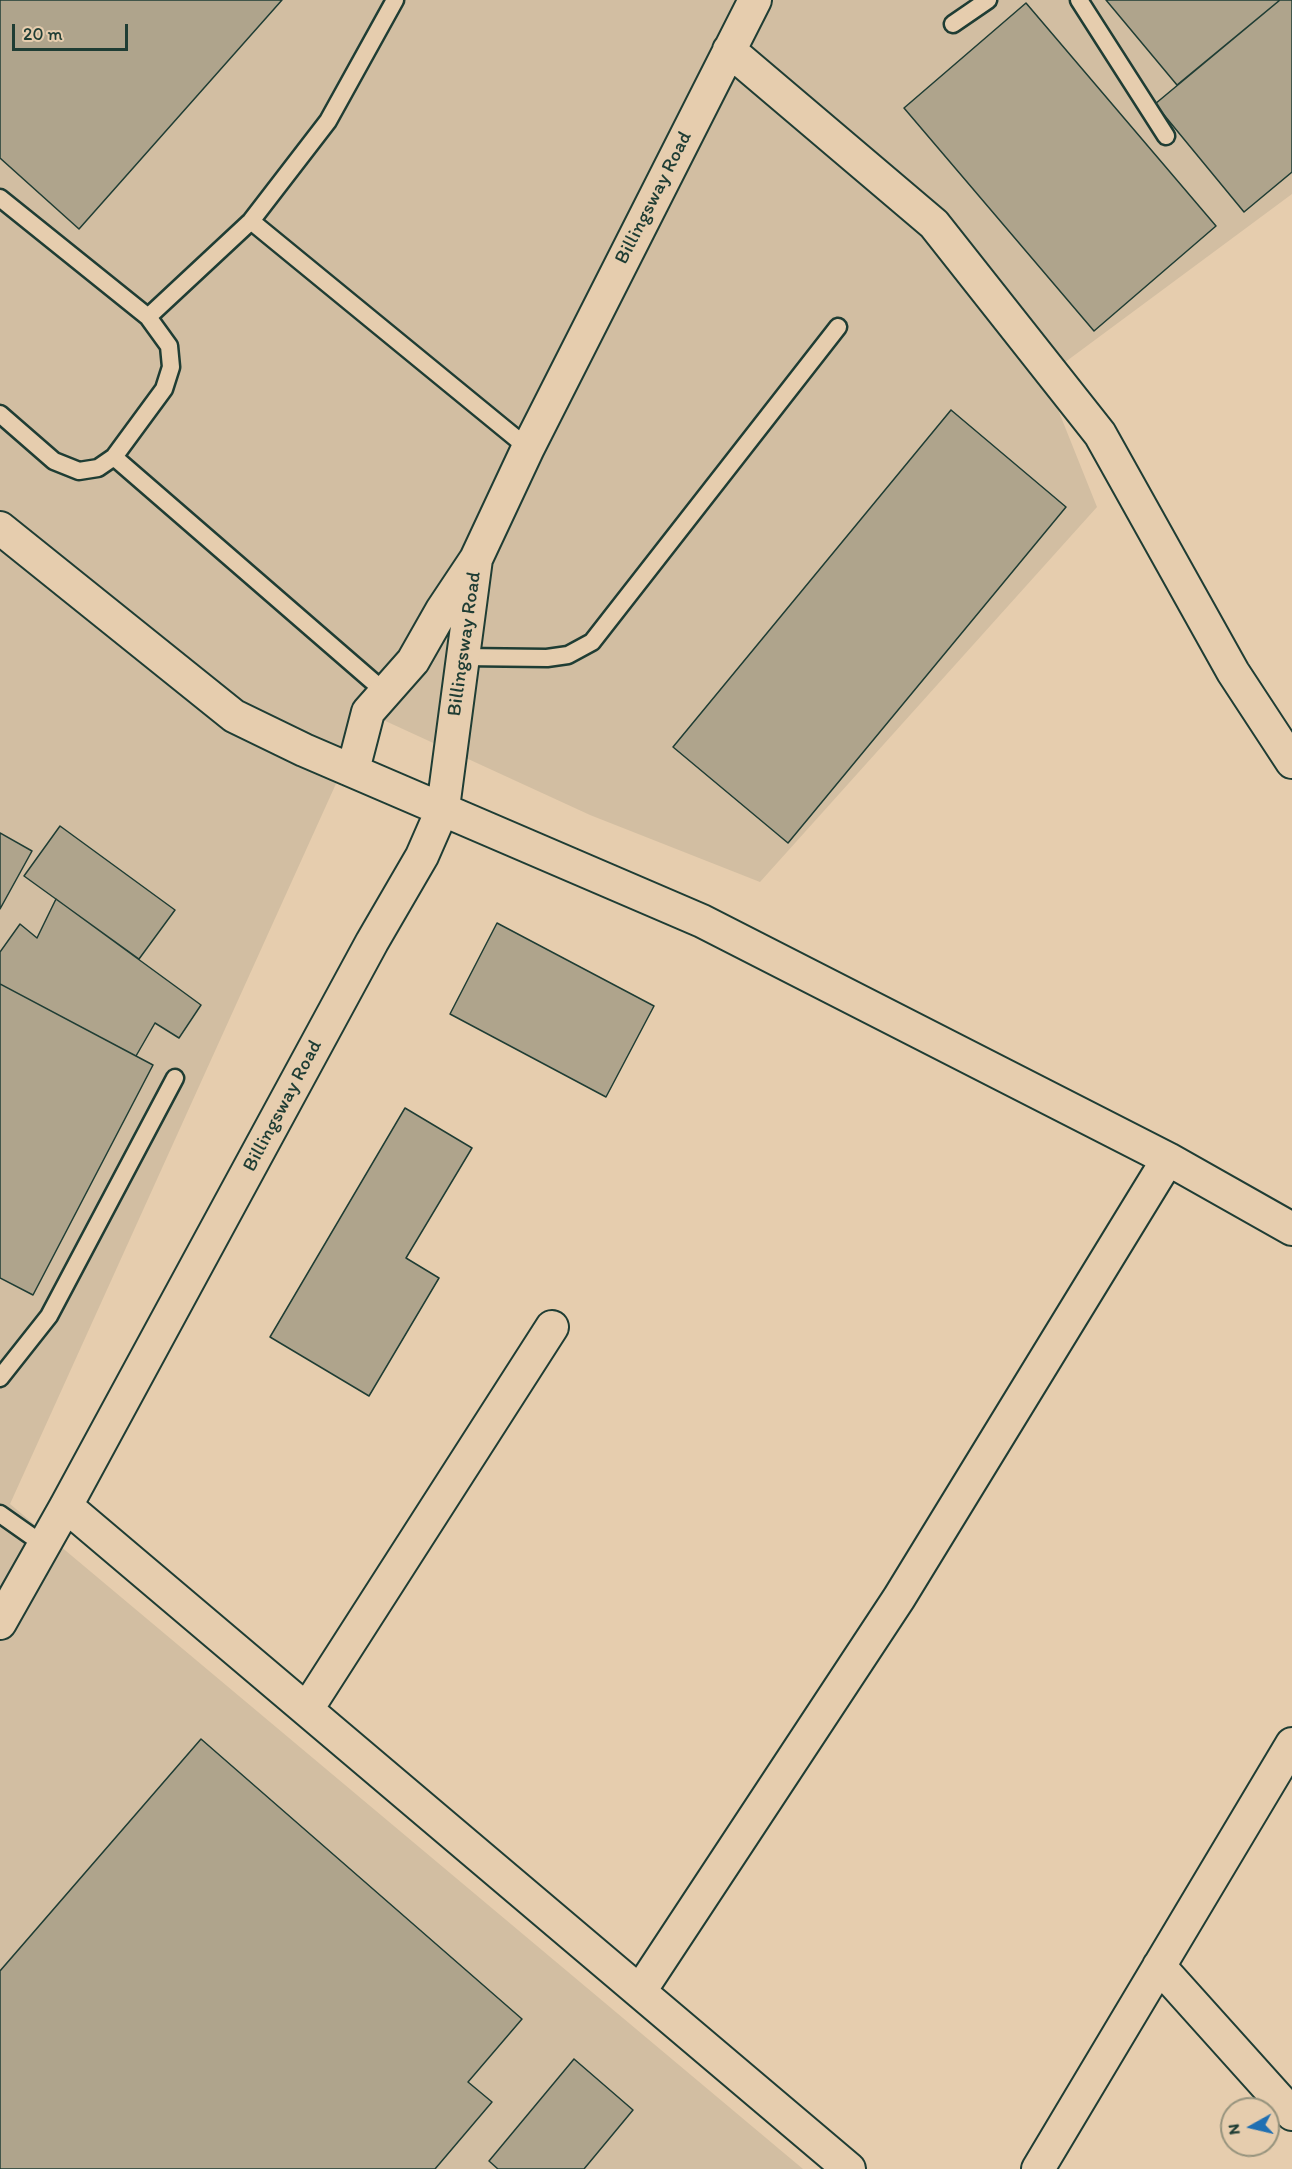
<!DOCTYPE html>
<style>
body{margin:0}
#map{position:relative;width:1292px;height:2169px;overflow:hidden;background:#e6cdae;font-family:Itim,sans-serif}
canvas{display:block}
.north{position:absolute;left:1220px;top:2097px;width:60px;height:60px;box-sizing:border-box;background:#e6cdae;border:2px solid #96937d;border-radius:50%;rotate:262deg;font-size:16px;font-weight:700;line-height:24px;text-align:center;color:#1f3d34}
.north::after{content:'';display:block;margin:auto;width:21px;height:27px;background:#1f6fb2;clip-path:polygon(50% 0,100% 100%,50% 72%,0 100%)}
.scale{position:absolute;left:12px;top:24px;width:116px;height:27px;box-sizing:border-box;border:3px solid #1f3d34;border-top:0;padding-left:8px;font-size:18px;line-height:21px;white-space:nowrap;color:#1f3d34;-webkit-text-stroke:4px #e6cdae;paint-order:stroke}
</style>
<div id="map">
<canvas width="1292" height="2169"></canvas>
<div class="north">N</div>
<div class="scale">20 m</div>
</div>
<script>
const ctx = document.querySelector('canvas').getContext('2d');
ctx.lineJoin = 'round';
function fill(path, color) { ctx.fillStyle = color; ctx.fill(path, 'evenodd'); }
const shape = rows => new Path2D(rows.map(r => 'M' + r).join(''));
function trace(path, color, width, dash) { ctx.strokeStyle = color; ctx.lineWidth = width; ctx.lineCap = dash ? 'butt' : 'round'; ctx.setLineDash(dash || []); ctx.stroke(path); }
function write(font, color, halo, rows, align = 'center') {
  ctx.font = font + ' Itim,sans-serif'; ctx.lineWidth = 4.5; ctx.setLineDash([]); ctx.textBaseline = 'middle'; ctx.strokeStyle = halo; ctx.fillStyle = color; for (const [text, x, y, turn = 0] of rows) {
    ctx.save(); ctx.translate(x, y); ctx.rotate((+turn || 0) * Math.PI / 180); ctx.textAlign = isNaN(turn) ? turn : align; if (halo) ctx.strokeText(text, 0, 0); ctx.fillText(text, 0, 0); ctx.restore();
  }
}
fill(shape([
 [0,0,1292,0,1292,194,1045,377,1097,507,760,882,590,815,368,713,10,1504,803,2169,0,2169]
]), '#d2bea2');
const building = shape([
 [0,0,282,0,79,229,0,158,0,0],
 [1106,0,1280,0,1177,85,1106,0],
 [1280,0,1292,0,1292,172,1244,212,1155,104,1280,0],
 [1026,3,1216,226,1094,331,904,108,1026,3],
 [951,410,1066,507,788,843,673,747,951,410],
 [60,826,175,910,139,959,24,876,60,826],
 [0,833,32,851,0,909,0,833],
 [56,899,201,1005,179,1038,155,1023,136,1056,0,984,0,952,20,924,37,938,56,899],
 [497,923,654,1006,606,1097,450,1014,497,923],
 [0,984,153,1065,33,1295,0,1278,0,984],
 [405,1108,472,1148,406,1258,439,1278,369,1396,270,1337,405,1108],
 [201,1739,522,2019,468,2082,492,2102,435,2169,0,2169,0,1971,201,1739],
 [574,2059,633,2110,584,2169,498,2169,489,2161,574,2059]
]);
fill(building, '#afa48c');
trace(building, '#1f3d34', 1.5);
const lane = shape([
 [1079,0,1166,136],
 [953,24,988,0],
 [0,198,148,317,169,346,171,367,164,389,114,457,98,468,79,471,54,461,0,414],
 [251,221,528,448],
 [148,317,251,221,328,121,395,0],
 [114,457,385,692],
 [463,657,547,658,568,655,592,642,838,327],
 [0,1378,49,1316,175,1078],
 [0,1514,44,1545]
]);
const street = shape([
 [729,50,934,224,1100,434,1233,672,1292,762],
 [0,528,234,716,304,750,702,921,1168,1159,1292,1229],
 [353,770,368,712,413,661,442,610,476,559,528,448,755,0],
 [66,1506,849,2169],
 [0,1623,66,1506,372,942,422,856,443,808,476,559],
 [307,1709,552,1327],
 [1159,1966,1292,2114],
 [640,1991,899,1598,1168,1159],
 [1038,2169,1292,1744]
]);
trace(lane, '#1f3d34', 21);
trace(street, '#1f3d34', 36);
trace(lane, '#e6cdae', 16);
trace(street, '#e6cdae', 32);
write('20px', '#1f3d34', '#e6cdae', [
 ["Billingsway Road",654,198,-63],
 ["Billingsway Road",465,644,-82],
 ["Billingsway Road",283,1106,-62]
]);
</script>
